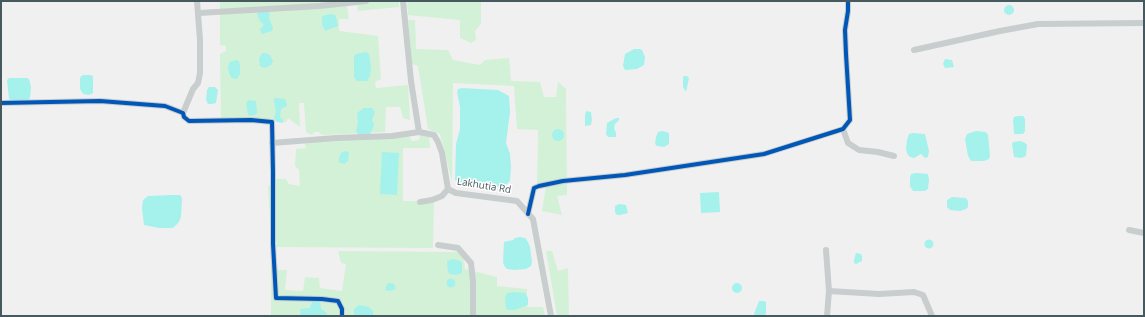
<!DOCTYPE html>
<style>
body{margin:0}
#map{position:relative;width:1145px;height:317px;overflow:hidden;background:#f1f0f0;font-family:"Open Sans",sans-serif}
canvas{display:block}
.frame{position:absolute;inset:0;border:2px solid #45595e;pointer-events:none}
</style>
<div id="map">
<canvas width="1145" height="317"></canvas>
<div class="frame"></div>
</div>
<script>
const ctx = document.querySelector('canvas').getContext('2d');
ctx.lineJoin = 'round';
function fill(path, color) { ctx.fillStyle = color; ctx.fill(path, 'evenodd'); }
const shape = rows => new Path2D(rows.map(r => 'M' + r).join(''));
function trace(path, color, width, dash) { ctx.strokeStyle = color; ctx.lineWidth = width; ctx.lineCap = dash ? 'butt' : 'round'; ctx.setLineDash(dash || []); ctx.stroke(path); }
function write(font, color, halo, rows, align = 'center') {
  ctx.font = font + ' "Open Sans",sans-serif'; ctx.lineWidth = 3; ctx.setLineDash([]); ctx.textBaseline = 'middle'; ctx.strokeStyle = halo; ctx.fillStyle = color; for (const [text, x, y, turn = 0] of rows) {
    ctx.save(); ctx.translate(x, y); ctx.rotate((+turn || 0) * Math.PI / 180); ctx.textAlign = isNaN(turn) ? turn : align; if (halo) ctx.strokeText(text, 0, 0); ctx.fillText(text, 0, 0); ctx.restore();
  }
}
fill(shape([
 [220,1,399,1,399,7,358,11,357,5,347,6,349,19,339,19,339,31,378,36,381,79,375,82,376,88,408,85,410,120,403,118,400,107,386,107,385,132,322,135,319,132,315,132,311,135,306,132,304,103,299,103,300,127,288,118,286,122,221,119,220,54,226,51,226,46,220,45],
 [407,1,481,1,481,24,475,31,476,40,471,43,460,38,460,20,408,15],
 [408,20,415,20,416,49,448,50,453,60,480,65,485,60,509,58,511,81,540,82,544,97,556,97,558,82,566,89,567,195,557,196,562,215,542,211,546,187,537,185,538,130,517,129,514,86,453,83,452,182,440,134,428,129,418,66,412,64],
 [420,135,429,137,430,148,403,148,403,201,417,201,419,205,434,203,433,248,273,247,277,243,271,235,268,186,273,183,272,179,286,179,289,184,300,186,299,170,295,166,296,149,306,148,304,142,409,136,412,141,419,140],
 [338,251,463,252,465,269,497,277,497,286,527,289,527,307,543,307,545,316,271,316,271,253,276,253,278,270,287,270,285,290,303,291,305,277,319,278,320,288,342,291,346,264,341,263],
 [546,251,552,251,558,271,568,268,569,316,557,316]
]), '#d3f1d6');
fill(shape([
 '1004 10a5 5 0 1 1 10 0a5 5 0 1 1-10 0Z',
 [268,11,270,14,269,18,273,28,272,31,262,34,261,33,260,29,264,25,260,21,257,14,258,12],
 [330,14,335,15,336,17,338,26,325,31,322,24,322,18,323,16],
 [634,49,640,49,642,50,645,57,644,65,637,69,625,70,623,66,625,54],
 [366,52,369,54,371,67,370,76,367,81,357,81,354,77,354,57,356,54],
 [262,53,266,53,270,55,273,61,271,65,265,68,260,66,259,59],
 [945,59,952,60,954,67,945,68,943,64],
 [238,60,240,65,240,74,237,79,234,79,231,77,229,73,228,67,229,63,232,61],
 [84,75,90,75,93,76,93,93,89,95,83,94,80,89,80,79,81,76],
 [684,76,687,76,689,78,686,92,683,87,683,77],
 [9,78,27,78,29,79,31,87,30,98,28,100,12,101,9,99,7,80],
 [209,87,215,87,218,90,216,103,212,104,208,104,206,100,207,90],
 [462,88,498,90,509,96,510,112,506,143,510,154,511,167,510,181,507,184,497,187,491,186,458,182,455,180,456,144,460,129,460,107,457,92,458,89],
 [276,98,285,99,286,102,287,106,281,109,280,117,283,120,283,123,277,122,274,118,276,112,274,101,274,99],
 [249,100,256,101,257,113,255,115,249,116,248,114,246,103],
 [364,108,372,108,375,112,372,120,374,124,373,128,370,134,358,135,356,131,358,123,357,113],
 [586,111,591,112,592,120,591,125,585,126,585,115],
 [1018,116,1023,116,1025,119,1025,131,1023,134,1015,134,1014,133,1013,120,1014,117],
 [616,118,619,118,619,120,615,124,614,128,616,133,616,137,608,137,606,134,607,123],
 '552 135a6 6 0 1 1 12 0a6 6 0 1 1-12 0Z',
 [663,131,669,133,669,144,664,147,657,146,655,144,656,137,658,132],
 [976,131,986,132,988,135,990,156,989,159,984,161,971,161,968,156,965,139,967,134],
 [913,133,925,134,929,151,928,157,925,158,921,154,914,158,910,157,908,155,906,150,907,140,909,134],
 [1021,141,1025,143,1027,145,1026,156,1021,158,1014,157,1012,144,1013,142],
 [345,151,349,152,348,161,344,164,341,163,339,162,339,158,341,153],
 [382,152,399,153,397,195,380,194],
 [916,173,928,174,929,180,928,189,925,191,913,191,910,186,910,178,911,174],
 [719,192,720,212,701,213,700,193],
 [172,195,180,195,182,198,181,217,179,222,173,228,159,228,144,225,142,208,143,200,148,196],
 [952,197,966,198,968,201,968,207,966,209,960,211,950,210,947,207,947,200],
 [619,204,626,205,628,213,620,215,617,215,615,212,615,206],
 [520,237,525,238,528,242,530,247,532,262,531,266,526,269,514,270,507,269,505,267,503,263,504,242,513,240,515,238],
 '924.5 244a4.5 4.5 0 1 1 9 0a4.5 4.5 0 1 1-9 0Z',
 [856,253,861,254,862,256,862,261,856,264,854,263,854,260],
 [453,259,460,261,462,263,462,273,455,275,450,274,448,272,447,261],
 '446.5 283a4.5 4.5 0 1 1 9 0a4.5 4.5 0 1 1-9 0Z',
 '732 288a5 5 0 1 1 10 0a5 5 0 1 1-10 0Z',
 [389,283,394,284,396,289,390,291,385,290,387,284],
 [514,292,525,293,528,298,528,305,515,310,509,310,506,309,505,298,506,295,508,293],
 [314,301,320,301,321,309,327,313,325,316,301,316,300,309,310,308,312,302],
 [759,301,764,301,766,302,766,313,765,316,755,316,754,314],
 [359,305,369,307,373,311,373,316,354,316,354,309]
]), '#a5f1ec');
trace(shape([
 [403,1,411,81,419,132],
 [199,13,319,6,366,1],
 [914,50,1000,31,1038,24,1144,23],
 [1,103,100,101,165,106,183,113,184,117,189,121,251,120,272,122,273,171,273,244,276,298,322,299,338,301,342,309,342,316],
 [183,113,193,89,198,83,200,73,200,40,197,1],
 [843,129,848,143,859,150,878,152,894,156],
 [272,143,336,138,392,136,419,132,434,135,438,142,442,153,448,189,456,193,517,201,533,219,551,316],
 [420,202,432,200,442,196,448,189],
 [528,214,534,188,539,186,563,181,625,175,764,154,843,129,850,120,846,54,845,30,848,11,848,1],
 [1129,230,1144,233],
 [438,245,458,248,471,263,473,282,473,316],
 [826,250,829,291,827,316],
 [829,291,879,294,914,292,923,295,932,316]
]), '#c8cdce', 6);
trace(shape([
 [1,103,100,101,165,106,183,113,184,117,189,121,251,120,272,122,273,171,273,244,276,298,322,299,338,301,342,309,342,316],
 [528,214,534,188,539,186,563,181,625,175,764,154,843,129,850,120,846,54,845,30,848,11,848,1]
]), '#0057b8', 4);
write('10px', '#45595e', '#fff', [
 ["Lakhutia Rd",484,186,9]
]);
</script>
